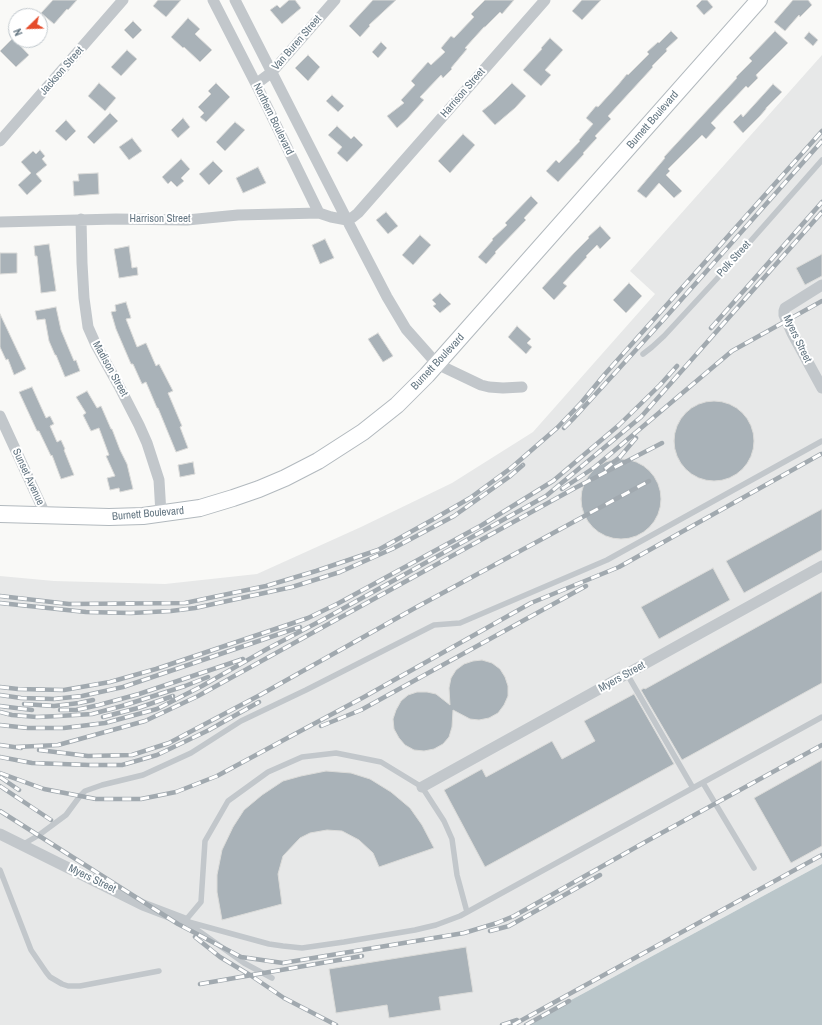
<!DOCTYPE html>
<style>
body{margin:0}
#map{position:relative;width:822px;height:1025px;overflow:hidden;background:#f9f9f7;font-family:"Archivo Narrow",sans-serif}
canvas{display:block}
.north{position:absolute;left:8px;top:8px;width:40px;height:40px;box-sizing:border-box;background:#fff;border:1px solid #c1c8cd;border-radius:50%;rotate:247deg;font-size:11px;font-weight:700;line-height:16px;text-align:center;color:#647682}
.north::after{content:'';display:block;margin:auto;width:14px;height:18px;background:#e54b2a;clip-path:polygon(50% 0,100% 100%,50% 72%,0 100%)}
</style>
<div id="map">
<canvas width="822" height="1025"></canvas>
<div class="north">N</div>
</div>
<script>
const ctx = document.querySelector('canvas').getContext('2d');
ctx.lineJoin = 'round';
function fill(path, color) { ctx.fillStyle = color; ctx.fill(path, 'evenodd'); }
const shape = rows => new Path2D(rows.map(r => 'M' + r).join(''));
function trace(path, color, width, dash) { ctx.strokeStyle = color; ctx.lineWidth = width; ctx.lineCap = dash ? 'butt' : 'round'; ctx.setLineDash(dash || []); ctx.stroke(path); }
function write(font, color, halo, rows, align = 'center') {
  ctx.font = font + ' "Archivo Narrow",sans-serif'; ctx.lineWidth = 4; ctx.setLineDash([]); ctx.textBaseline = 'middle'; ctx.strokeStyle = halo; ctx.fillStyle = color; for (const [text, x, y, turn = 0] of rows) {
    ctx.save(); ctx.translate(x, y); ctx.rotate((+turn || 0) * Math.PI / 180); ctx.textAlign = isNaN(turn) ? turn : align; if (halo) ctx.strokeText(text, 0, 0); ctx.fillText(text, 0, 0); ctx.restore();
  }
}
fill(shape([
 [822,55,822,864,525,1025,0,1025,0,576,54,581,165,584,257,574,361,527,452,483,533,432,655,294,630,271]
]), '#e7e8e8');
fill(shape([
 [822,864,822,1025,525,1025]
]), '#bac6ca');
const building = shape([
 [53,0,77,0,68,10,67,9,54,24,41,13,53,0],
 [158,0,181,0,166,17,153,6,158,0],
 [289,0,295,0,301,8,282,24,270,10,277,5,280,8,289,0],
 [373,0,396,0,369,25,370,26,360,37,349,26,373,0],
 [485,0,514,0,502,14,500,12,485,27,484,27,465,48,467,49,451,68,452,69,443,78,441,75,420,97,424,100,407,119,397,128,387,116,404,103,401,100,415,85,411,81,428,62,431,65,445,52,441,48,451,36,454,38,474,17,471,14,485,0],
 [582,0,601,0,582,20,572,11,582,0],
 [702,0,707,0,713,7,704,15,696,6,702,0],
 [793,0,808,0,812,5,800,17,799,15,785,31,774,22,793,0],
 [188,18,200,29,195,34,212,50,200,62,184,47,183,48,171,37,188,18],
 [133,21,142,30,133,39,124,30,133,21],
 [671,31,678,38,666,49,667,51,652,66,653,67,608,116,611,119,595,136,597,138,583,153,584,154,558,182,546,171,556,160,559,163,580,141,579,140,593,124,586,118,596,106,598,107,618,85,627,74,628,75,649,54,647,52,658,42,659,43,671,31],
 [775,31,788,43,756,75,758,78,748,88,746,86,711,123,716,128,706,139,702,135,668,169,670,171,666,175,682,191,674,198,659,183,646,198,637,191,665,158,664,157,737,78,736,77,752,61,749,58,775,31],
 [809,32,818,40,813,46,804,38,809,32],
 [13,38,29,55,16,67,0,51,13,38],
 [550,38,563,50,545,70,551,75,541,86,523,70,542,49,541,48,550,38],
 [381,42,387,48,378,58,372,52,381,42],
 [127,50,137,59,121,76,111,67,127,50],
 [308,55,320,67,308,81,295,68,308,55],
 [99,83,116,98,105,111,88,96,99,83],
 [216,83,230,97,206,122,200,117,204,113,198,107,211,94,208,91,216,83],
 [512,83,526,96,515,108,495,125,482,111,492,103,512,83],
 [773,84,782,92,766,108,766,109,760,116,743,133,733,122,741,114,743,117,773,84],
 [332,95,344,106,338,112,326,101,332,95],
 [110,113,118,121,94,144,87,137,110,113],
 [183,118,190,127,178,138,171,130,183,118],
 [66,120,76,131,66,141,55,131,66,120],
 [235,122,245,130,225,151,216,142,235,122],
 [337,126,351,139,354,136,363,145,347,162,337,153,342,147,328,135,337,126],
 [463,134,475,145,450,173,438,161,463,134],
 [132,138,142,151,129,160,119,147,132,138],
 [40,150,45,156,42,159,47,165,36,174,42,181,27,195,18,185,31,173,21,162,33,151,36,154,40,150],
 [181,159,190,169,181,178,184,181,177,187,171,181,168,184,162,177,181,159],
 [213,161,223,171,209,185,199,174,213,161],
 [258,167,266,183,243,193,236,178,258,167],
 [98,173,99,194,74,196,73,181,79,181,78,174,98,173],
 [531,196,538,203,524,218,526,220,495,252,496,253,486,264,478,257,493,240,492,239,507,225,505,223,531,196],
 [386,212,398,226,388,234,376,220,386,212],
 [600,226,611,238,600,249,597,245,586,256,587,257,563,283,567,286,554,300,542,288,574,253,589,238,588,237,600,226],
 [420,235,431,245,413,265,402,255,420,235],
 [325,239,334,258,320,264,312,245,325,239],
 [49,244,56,291,41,293,37,256,35,256,34,246,49,244],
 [129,246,132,268,137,267,138,275,119,278,114,249,129,246],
 [0,253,17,253,17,273,0,274,0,253],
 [822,254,822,276,805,285,796,268,822,254],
 [629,283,642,296,626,313,613,300,629,283],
 [440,293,451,304,440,313,433,306,436,304,432,300,440,293],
 [126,302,131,318,126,319,137,347,146,343,156,366,159,364,173,391,168,393,182,426,180,427,188,448,176,452,158,408,157,408,146,382,142,384,133,364,131,364,116,329,111,312,116,311,115,305,126,302],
 [56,307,61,330,74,361,76,360,80,371,65,377,56,355,55,355,49,341,45,319,37,320,35,311,56,307],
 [0,314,26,369,14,375,8,359,6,360,0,347,0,314],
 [517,326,531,339,527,343,532,347,526,354,508,337,517,326],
 [378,333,393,356,383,362,368,339,378,333],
 [32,387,46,418,50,416,54,424,50,426,57,442,61,440,65,449,64,450,74,475,61,479,52,455,51,456,39,431,37,431,19,392,32,387],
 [87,391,97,408,101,406,111,429,112,429,120,450,127,464,133,489,120,492,119,488,110,490,107,478,115,476,106,456,109,455,99,428,91,431,83,415,86,413,76,397,87,391],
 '674 441a40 40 0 1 1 80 0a40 40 0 1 1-80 0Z',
 '581 499a40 40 0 1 1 80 0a40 40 0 1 1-80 0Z',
 [193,462,195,474,180,477,178,465,193,462],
 [822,509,822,550,744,593,726,561,822,509],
 [713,568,730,600,659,639,641,607,713,568],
 [822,591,822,683,682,760,641,690,644,688,645,689,822,591],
 [482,660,492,663,500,669,505,677,508,686,508,696,504,705,498,713,489,718,479,720,470,719,453,710,452,727,449,737,443,744,434,749,424,751,414,750,405,745,399,738,394,729,393,719,396,710,401,701,408,695,417,692,427,692,436,694,450,705,449,688,451,678,456,670,464,664,473,661,482,660],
 [634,694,674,764,485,867,444,790,482,769,486,777,552,741,562,759,595,741,584,721,634,694],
 [822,760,822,846,791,863,754,798,822,760],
 [326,771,351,773,370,779,391,792,410,808,422,825,434,848,379,867,373,853,359,840,342,831,327,830,310,833,300,838,283,856,278,874,282,904,222,920,217,892,217,875,222,850,233,827,244,810,262,795,283,781,301,776,326,771],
 [466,947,473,992,439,997,441,1010,389,1018,387,1005,336,1013,329,969,466,947]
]);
fill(building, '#a9b2b8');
trace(building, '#dbdbd9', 1);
const secondary = shape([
 [0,514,109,517,143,516,200,508,233,498,259,489,285,478,318,461,363,432,397,405,427,375,759,0]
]);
trace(secondary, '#b2b9be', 18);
trace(shape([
 [643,354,652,347,664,336,725,270,822,160],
 [627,674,693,788],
 [703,783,754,868],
 [22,845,39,835,66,815,80,796,85,791,102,785,143,775,191,753,241,721,306,690,434,625,460,623,607,560,822,441],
 [0,870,31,950,46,972,50,977,62,984,68,986,80,986,159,971],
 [185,921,269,944,283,946,302,948,344,942,415,930,436,925,460,916,822,717],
 [185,921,201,902,205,841,228,801,268,772,302,757,336,753,381,762,422,787,444,821,452,839,457,875,467,912],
 [189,924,244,963,272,978]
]), '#c2c7cb', 5.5);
trace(shape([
 [213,0,256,84,319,213,331,217,347,220,387,297,406,329,437,364,481,385,489,387,503,388,522,387],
 [235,0,347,220,353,217,358,213,545,0],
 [256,84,272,72,335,0],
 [0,141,123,0],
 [81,219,82,263,84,298,88,327,96,345,119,386,139,425,147,443,159,480,161,514],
 [0,222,116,219,187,220,238,215,319,213],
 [822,285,790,305,785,308,784,311,784,315,792,333,822,388],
 [0,416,46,516],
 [422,787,822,566],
 [0,834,143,905,185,921]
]), '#c2c7cb', 11);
trace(secondary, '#fff', 16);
const rail = shape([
 [711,328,822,202],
 [564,428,573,419,665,318,822,141],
 [605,469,620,457,636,438],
 [562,489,595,467,732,351,822,301],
 [0,596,69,604,185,603,266,586,316,571,378,550,432,520,470,498,511,468,557,428,581,403,605,374,822,131],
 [0,603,86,612,131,613,171,611,195,608,292,587,340,572,392,549,454,516,509,477,523,465],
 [0,687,18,689,64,690,110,682,156,669,308,618,337,604,482,525,553,481,619,425,660,385,677,366],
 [0,695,21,698,54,699,82,696,123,687,300,627],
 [24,704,54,706,79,703,93,700],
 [0,706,32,710],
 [60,710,76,710,99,705,139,694,243,659],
 [0,712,12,715,37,717,59,716,92,714,122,706,185,686,208,677],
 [103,717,138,708,173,696],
 [0,725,28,728,64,728,105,723,157,709,202,686,267,649,326,618,546,496,641,417,822,212],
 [321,726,361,710,586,586],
 [0,745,21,748],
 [16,747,58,745,145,721,198,696,575,488,662,443],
 [39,750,88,756,132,755,169,743,260,695,415,608,649,481],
 [0,757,32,763,90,765,122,765,157,755,209,730,259,702],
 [0,773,44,789,96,799,141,799,176,792,217,776,293,735,364,697,531,603,619,567,821,454],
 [0,777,19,790],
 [0,786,51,820],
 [0,811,178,924,241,957,283,963,464,933,497,923,514,916,647,841,822,745],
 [490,931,509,926,600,875],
 [195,937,220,957,250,975,284,998,336,1025],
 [200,984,362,956],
 [502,1025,517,1020],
 [513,1025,822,855],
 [526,1025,569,1001]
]);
trace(rail, '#a1a9af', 4.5);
trace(rail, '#fff', 3, [9]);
write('11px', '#647682', '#fff', [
 ["Van Buren Street",297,43,-49],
 ["Jackson Street",62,71,-49],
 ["Harrison Street",463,93,-49],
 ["Northern Boulevard",273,119,64],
 ["Burnett Boulevard",653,120,-49],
 ["Harrison Street",160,219],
 ["Polk Street",734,259,-48],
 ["Myers Street",797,339,64],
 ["Burnett Boulevard",438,362,-47],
 ["Madison Street",110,369,61],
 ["Sunset Avenue",28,477,65],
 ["Burnett Boulevard",148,514,-5],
 ["Myers Street",622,677,-29],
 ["Myers Street",92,879,26]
]);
</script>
